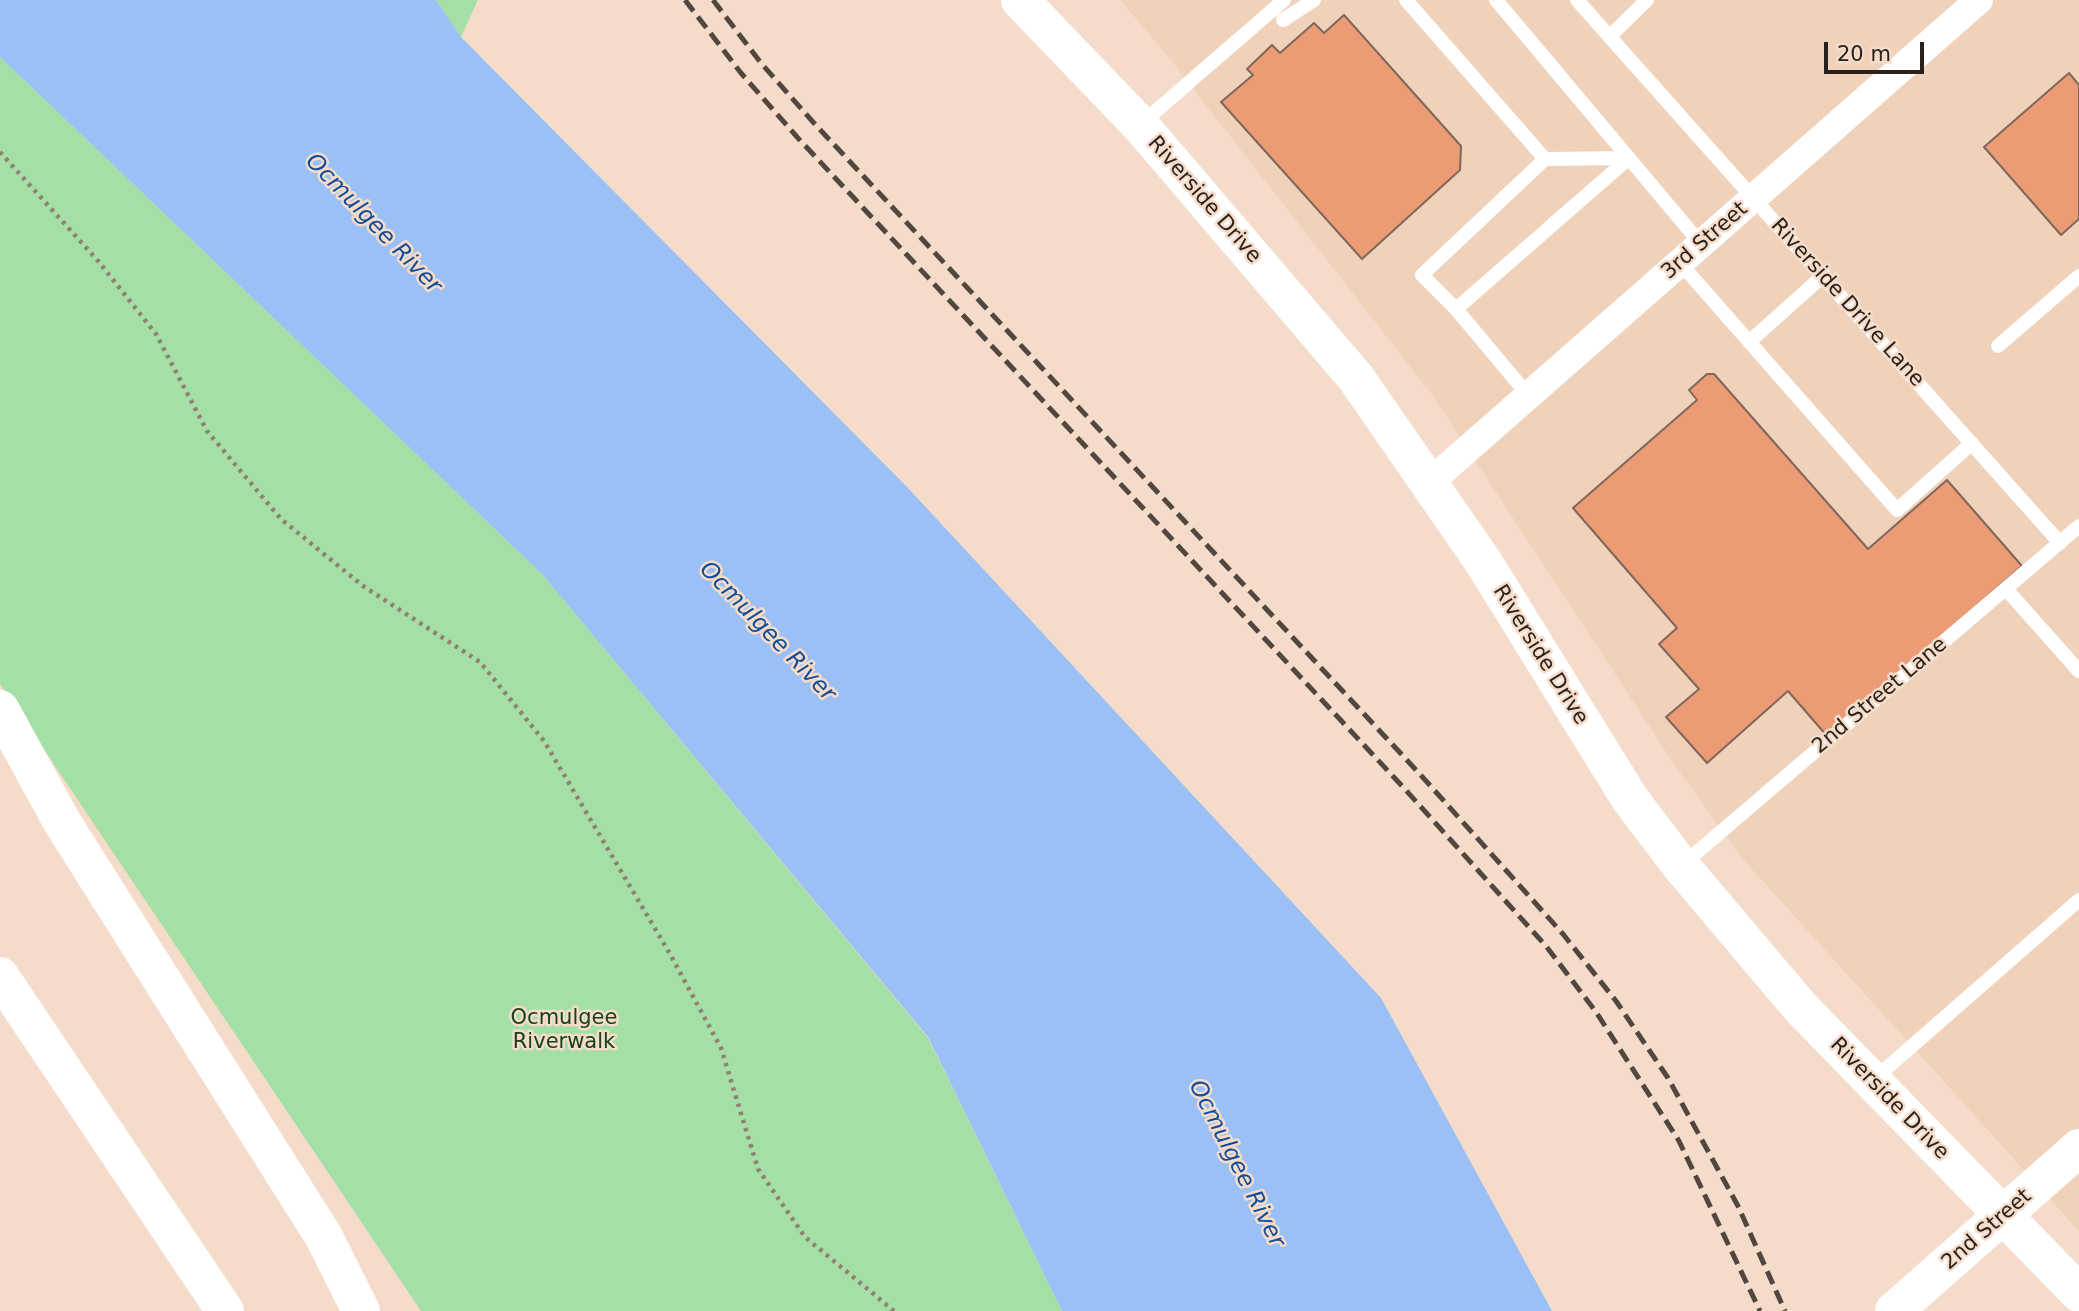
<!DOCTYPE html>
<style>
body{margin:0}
#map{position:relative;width:2079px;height:1311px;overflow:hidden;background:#f5dcca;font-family:"DejaVu Sans",sans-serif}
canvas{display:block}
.scale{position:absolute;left:1824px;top:42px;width:100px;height:32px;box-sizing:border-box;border:4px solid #29211a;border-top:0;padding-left:9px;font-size:21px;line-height:24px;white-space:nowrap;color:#29211a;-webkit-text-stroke:5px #f5dcca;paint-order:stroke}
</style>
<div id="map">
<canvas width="2079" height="1311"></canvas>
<div class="scale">20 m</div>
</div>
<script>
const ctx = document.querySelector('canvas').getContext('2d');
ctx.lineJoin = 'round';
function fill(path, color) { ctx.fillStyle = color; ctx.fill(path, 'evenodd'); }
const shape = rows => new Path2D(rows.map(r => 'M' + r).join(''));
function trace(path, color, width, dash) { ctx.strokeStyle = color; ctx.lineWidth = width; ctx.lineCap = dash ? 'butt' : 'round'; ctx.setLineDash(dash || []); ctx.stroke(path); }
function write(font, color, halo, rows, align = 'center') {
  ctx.font = font + ' "DejaVu Sans",sans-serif'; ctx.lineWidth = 5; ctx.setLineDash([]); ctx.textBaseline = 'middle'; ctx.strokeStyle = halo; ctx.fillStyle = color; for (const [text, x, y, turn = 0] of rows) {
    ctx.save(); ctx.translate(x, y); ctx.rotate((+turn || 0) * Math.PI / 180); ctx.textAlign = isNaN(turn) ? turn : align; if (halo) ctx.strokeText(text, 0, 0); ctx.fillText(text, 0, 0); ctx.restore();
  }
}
fill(shape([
 [1120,0,2079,0,2079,1231,1742,858,1676,767,1433,396,1166,54]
]), '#f0d1b9');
fill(shape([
 [436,0,478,0,461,37],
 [0,57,542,574,928,1038,1062,1311,421,1311,0,684]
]), '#a4dfa6');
fill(shape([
 [0,0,436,0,461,37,908,488,1381,998,1552,1311,1062,1311,928,1037,542,574,0,57]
]), '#9bc0f6');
const building = shape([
 [1344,15,1461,146,1460,170,1362,259,1221,102,1253,75,1247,69,1272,45,1280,53,1314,23,1324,33,1344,15],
 [2069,73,2079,85,2079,219,2061,235,1984,147,2069,73],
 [1707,374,1714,374,1868,549,1947,480,2022,566,1827,736,1788,691,1707,763,1666,717,1699,689,1659,644,1677,628,1573,508,1697,400,1689,390,1707,374]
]);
fill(building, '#eb9c75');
trace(building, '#80675b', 2);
trace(shape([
 [0,152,99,262,156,334,207,431,281,519,363,586,480,662,544,741,670,954,721,1048,758,1169,805,1237,894,1311]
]), '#918174', 4.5, [3.5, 5]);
trace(shape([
 [1406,0,1545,159,1422,275,1456,309,1528,395],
 [1496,0,1701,244],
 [1577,0,2060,543],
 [1283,20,1314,0],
 [1610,36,1647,0],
 [1141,124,1284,0],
 [1545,159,1629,158],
 [1680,263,1897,510,1972,443],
 [1456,309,1629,158],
 [1749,342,1824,275],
 [1998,346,2079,276],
 [2006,589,2079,671],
 [1682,865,2079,526],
 [1872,1081,2079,900]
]), '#fff', 14);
trace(shape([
 [1430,482,1979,0]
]), '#fff', 28);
trace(shape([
 [1020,0,1140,125,1356,378,1484,563,1630,799,1681,866,1801,1008,2079,1293],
 [1894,1311,2079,1148]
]), '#fff', 38);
trace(shape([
 [0,709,62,822,324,1237,361,1311],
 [0,976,225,1311]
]), '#fff', 38);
trace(shape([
 [685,0,741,73,797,137,1403,787,1546,946,1596,1012,1679,1141,1760,1311],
 [713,0,761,63,813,122,1418,772,1563,934,1616,1001,1668,1078,1738,1206,1785,1311]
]), '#52473e', 5, [14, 7]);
write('21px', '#29211a', '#f5dcca', [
 ["Riverside Drive",1204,200,49],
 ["3rd Street",1705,241,-41],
 ["Riverside Drive Lane",1847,303,48],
 ["Riverside Drive",1540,655,58],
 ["2nd Street Lane",1880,696,-40],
 ["Riverside Drive",1889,1099,46],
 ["2nd Street",1987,1230,-41]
]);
write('21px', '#15421a', '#f5dcca', [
 ["Ocmulgee",564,1019],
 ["Riverwalk",564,1043]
]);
write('italic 23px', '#114d99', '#f5dcca', [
 ["Ocmulgee River",373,224,46],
 ["Ocmulgee River",767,632,46],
 ["Ocmulgee River",1236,1164,63]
]);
</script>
